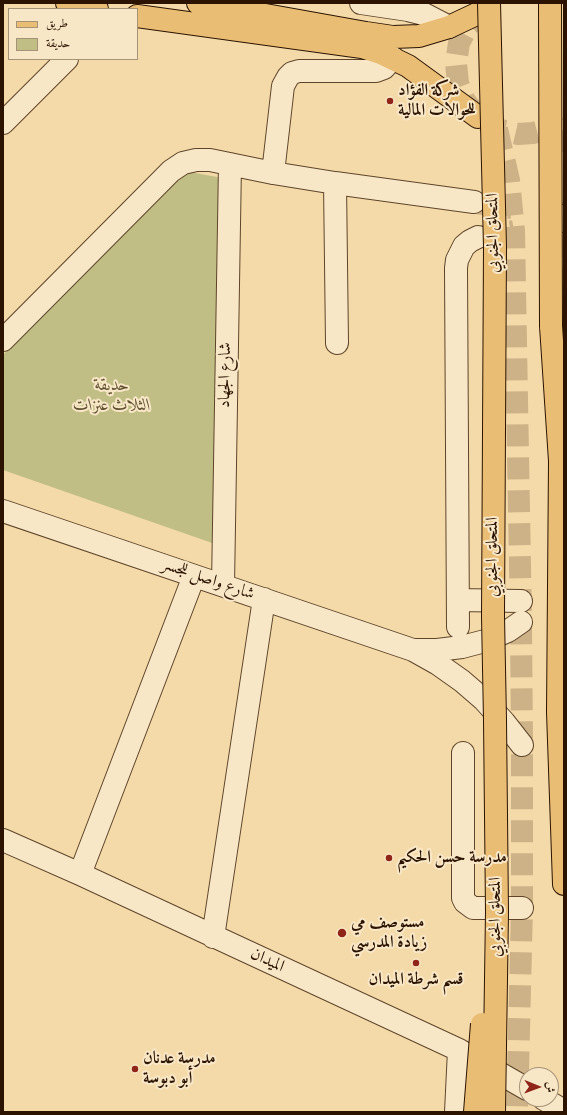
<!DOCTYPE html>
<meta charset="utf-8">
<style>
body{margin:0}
#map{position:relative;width:567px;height:1115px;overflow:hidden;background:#f5daa9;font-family:"IM FELL Double Pica",Amiri,serif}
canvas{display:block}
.frame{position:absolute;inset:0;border:4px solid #2b1300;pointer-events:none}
.legend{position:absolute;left:8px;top:8px;width:130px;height:52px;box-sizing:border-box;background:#f8e7c7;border:1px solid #a69277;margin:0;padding:5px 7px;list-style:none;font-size:12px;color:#2b1300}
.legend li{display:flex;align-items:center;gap:8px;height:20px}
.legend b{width:20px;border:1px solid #a69277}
.north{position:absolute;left:519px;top:1067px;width:40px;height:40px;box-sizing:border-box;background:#f8e7c7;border:1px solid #a69277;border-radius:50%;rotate:91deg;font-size:11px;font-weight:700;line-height:16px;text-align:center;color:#2b1300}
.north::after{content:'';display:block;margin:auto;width:14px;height:18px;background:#8f2418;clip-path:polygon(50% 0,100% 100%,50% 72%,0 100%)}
</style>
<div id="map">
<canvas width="567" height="1115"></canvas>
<div class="frame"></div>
<ul class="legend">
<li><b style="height:5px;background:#eabd74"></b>طريق</li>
<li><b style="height:11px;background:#c0be85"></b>حديقة</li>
</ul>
<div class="north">ش</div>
</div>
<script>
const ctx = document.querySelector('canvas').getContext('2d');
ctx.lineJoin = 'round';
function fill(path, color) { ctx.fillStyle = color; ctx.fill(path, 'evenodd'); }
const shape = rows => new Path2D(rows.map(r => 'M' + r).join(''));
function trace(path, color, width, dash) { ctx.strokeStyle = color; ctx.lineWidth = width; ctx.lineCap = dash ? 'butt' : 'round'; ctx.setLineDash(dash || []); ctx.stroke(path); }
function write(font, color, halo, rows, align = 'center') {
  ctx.font = font + ' "IM FELL Double Pica",Amiri,serif'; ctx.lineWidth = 4; ctx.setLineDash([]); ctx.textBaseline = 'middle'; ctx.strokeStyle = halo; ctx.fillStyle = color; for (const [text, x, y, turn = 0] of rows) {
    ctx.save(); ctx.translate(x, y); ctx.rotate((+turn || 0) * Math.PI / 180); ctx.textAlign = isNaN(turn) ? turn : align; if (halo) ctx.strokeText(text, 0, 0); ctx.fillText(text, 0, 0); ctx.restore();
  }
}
fill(shape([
 [184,171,223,178,215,544,3,470,3,355]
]), '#c0be85');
trace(shape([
 [476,203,512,208],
 [478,237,514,231]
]), '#cdb287', 22, [22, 11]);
trace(shape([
 [486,10,468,26,459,43,456,63,458,83,465,101,478,117,497,129,518,134,533,133,548,129],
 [497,129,509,180,514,231,521,622,522,745,522,908,517,1112],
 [560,152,560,123,564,120],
 [561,202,564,291]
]), '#cdb287', 22, [22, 11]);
const minor = shape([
 [361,3,408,10,424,14,449,27],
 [3,123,67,59],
 [273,173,283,86,288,77,292,73,299,71,376,71,384,68,393,58],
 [335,183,337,343],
 [562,216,564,221],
 [3,340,171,171,183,163,196,160,210,160,273,173,335,183,474,202],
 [3,511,413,650,438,664,462,681,484,700,504,722,522,745],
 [223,585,230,164],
 [458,600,521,601],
 [458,627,456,268,457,260,464,246,470,241,478,237],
 [413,650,437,650,462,647,485,641,508,631,521,622],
 [463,753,463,898,465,902,473,908,522,908],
 [3,840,80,874,459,1050,527,1089],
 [80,874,194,576],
 [213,937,264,599],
 [544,1099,564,1111],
 [456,1112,459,1050]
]);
const major = shape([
 [67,3,97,9],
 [198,3,366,33,393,37,419,36,449,27,483,11],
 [137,16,362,47,381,53,408,66,478,117]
]);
const highway = shape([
 [551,326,560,461,558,712,564,884]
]);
trace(minor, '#5e452a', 24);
trace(major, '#2b1300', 24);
trace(highway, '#2b1300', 24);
trace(minor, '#f8e7c7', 22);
trace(major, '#eabd74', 22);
trace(highway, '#eabd74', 22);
const highwayBridge = shape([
 [489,3,495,247,493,616,495,720,497,912,494,1112],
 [550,3,551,326],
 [475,1112,482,1024]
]);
trace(highwayBridge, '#2b1300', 24, []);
trace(highwayBridge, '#eabd74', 22);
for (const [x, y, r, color] of [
 [390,101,4,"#8f2418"],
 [389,858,4,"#8f2418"],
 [342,933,5,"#8f2418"],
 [416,963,4,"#8f2418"],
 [135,1069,4,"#8f2418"]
]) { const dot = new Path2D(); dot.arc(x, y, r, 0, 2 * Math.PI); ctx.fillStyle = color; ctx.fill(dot); trace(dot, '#f8e7c7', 1.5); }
write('bold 17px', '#2b1300', '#f8e7c7', [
 ["شركة الفؤاد",398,91],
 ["للحوالات المالية",398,111],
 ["مدرسة حسن الحكيم",397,858],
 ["مستوصف مي",351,923],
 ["زيادة المدرسي",351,943],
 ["قسم شرطة الميدان",416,980,"center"],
 ["مدرسة عدنان",143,1059],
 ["أبو دبوسة",143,1079]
], 'left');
write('17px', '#2b1300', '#f8e7c7', [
 ["المتحلق الجنوبي",494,233,-91],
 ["شارع الجهاد",226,375,-89],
 ["المتحلق الجنوبي",493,557,-90],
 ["شارع واصل للجسر",208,580,19],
 ["المتحلق الجنوبي",496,917,-90],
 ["الميدان",267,961,25]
]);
write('italic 17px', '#5f4f2f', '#f8e7c7', [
 ["حديقة",112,386],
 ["الثلاث عنزات",112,406]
]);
</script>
